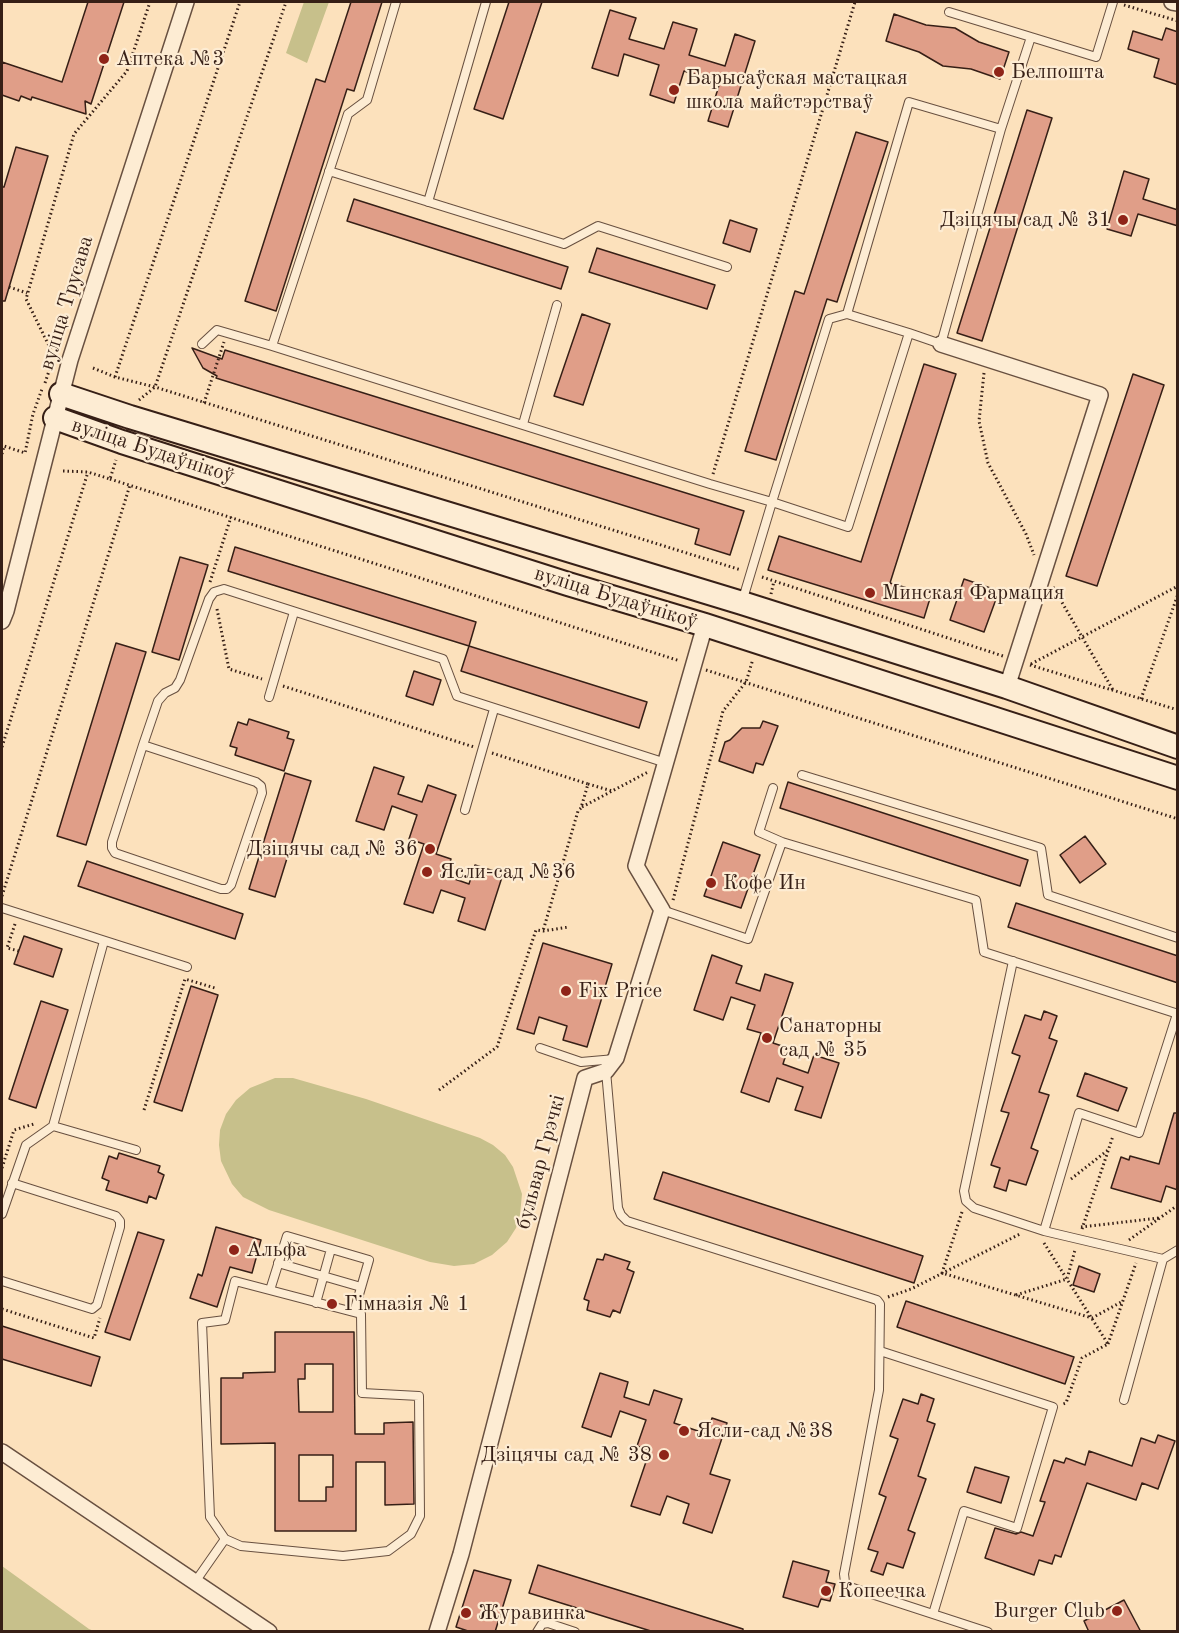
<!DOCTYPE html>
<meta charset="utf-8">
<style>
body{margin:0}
#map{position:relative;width:1179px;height:1633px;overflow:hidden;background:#fce1bc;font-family:"Old Standard TT",serif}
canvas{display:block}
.frame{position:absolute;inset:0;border:3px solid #361f16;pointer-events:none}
</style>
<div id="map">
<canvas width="1179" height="1633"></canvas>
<div class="frame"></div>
</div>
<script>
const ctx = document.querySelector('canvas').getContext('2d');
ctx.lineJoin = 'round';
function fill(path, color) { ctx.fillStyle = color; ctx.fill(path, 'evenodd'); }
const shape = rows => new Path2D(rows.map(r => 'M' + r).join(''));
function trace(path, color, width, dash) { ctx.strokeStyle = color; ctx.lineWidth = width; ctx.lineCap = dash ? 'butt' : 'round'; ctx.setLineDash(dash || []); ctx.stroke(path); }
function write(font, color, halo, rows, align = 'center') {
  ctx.font = font + ' "Old Standard TT",serif'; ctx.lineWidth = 4.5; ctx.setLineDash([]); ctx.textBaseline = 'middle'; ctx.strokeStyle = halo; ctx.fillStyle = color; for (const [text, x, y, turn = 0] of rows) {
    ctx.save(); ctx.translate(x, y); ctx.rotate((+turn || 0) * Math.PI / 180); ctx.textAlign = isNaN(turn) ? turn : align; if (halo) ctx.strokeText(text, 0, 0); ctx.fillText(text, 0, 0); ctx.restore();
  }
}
fill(shape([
 [304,2,329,2,307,63,286,53],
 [275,1078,293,1078,366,1099,480,1138,493,1145,505,1155,513,1167,522,1194,520,1215,516,1228,507,1242,492,1255,474,1264,454,1266,430,1262,269,1210,243,1197,232,1184,221,1161,219,1145,220,1130,226,1114,236,1100,250,1088],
 [2,1566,89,1629,94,1631,2,1631]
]), '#c7c08b');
const building = shape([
 [88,2,124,2,91,104,85,101,86,114,32,97,31,100,21,96,19,101,2,95,2,62,62,82,88,2],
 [351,2,382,2,354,91,347,89,276,311,245,301,316,79,325,82,351,2],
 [509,2,542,2,503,119,474,109,509,2],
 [610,10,636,18,629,39,664,49,673,22,697,29,689,55,725,66,735,34,755,41,728,127,708,121,720,82,684,71,674,103,650,95,659,65,624,54,618,76,592,68,610,10],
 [894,14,926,25,955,28,979,42,1009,52,1000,79,971,69,943,66,919,52,886,41,894,14],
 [1166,28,1178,32,1178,85,1154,77,1159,59,1128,49,1133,31,1162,40,1166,28],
 [1027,110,1052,118,982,341,957,333,1027,110],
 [856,132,888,142,837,302,827,299,776,460,745,451,795,291,804,294,856,132],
 [16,147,48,156,5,301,2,301,2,187,4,187,16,147],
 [1124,171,1149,179,1143,199,1178,210,1178,226,1138,214,1131,236,1107,229,1124,171],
 [354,199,568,267,561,289,347,221,354,199],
 [730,220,757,229,750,252,723,243,730,220],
 [597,248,715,285,707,309,589,272,597,248],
 [582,314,610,324,583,405,554,396,582,314],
 [192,348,222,359,225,350,744,511,730,555,695,544,699,529,216,378,217,376,203,368,192,348],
 [924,364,956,374,890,583,931,595,924,618,768,570,779,536,861,562,924,364],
 [1133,374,1164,385,1097,586,1066,576,1133,374],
 [235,547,476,622,469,646,228,571,235,547],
 [180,557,208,565,179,660,152,652,180,557],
 [964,579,999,591,984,632,950,620,964,579],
 [116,643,146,652,86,845,57,836,116,643],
 [469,646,647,702,639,728,461,671,469,646],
 [414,671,441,680,433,705,406,696,414,671],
 [249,719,289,732,287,738,294,740,284,771,235,755,237,748,230,746,238,722,247,725,249,719],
 [763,721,778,726,763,765,756,763,753,773,719,761,725,742,730,740,742,728,760,728,763,721],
 [374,767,404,777,398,794,422,802,428,785,456,795,436,854,451,859,446,876,469,884,475,865,503,874,485,930,458,921,465,898,441,890,433,913,404,904,424,844,409,839,417,815,392,806,384,830,356,821,374,767],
 [285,773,311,781,275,897,249,889,285,773],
 [788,782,1028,860,1020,886,780,808,788,782],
 [1085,836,1106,864,1080,883,1060,855,1085,836],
 [723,842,760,855,741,908,704,896,723,842],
 [87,861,243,914,235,939,78,886,87,861],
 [1016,903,1178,956,1178,983,1008,927,1016,903],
 [24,936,62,949,53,977,14,964,24,936],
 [543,943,612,964,587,1047,563,1040,567,1026,539,1017,534,1034,517,1029,543,943],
 [712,955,742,966,736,983,760,991,765,974,793,983,773,1043,788,1048,783,1064,808,1073,814,1055,839,1063,821,1118,795,1110,803,1087,777,1078,769,1102,741,1092,761,1033,747,1029,755,1005,731,997,723,1020,694,1010,712,955],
 [191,986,218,995,182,1111,154,1102,191,986],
 [41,1001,68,1010,36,1108,9,1099,41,1001],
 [1044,1011,1057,1016,1049,1038,1057,1041,1039,1092,1049,1095,1031,1148,1038,1151,1026,1185,1009,1180,1006,1191,994,1187,1000,1168,991,1165,1009,1113,1001,1111,1020,1056,1012,1053,1025,1015,1041,1020,1044,1011],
 [1085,1073,1127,1088,1118,1111,1077,1096,1085,1073],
 [1174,1113,1178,1113,1178,1190,1166,1186,1161,1202,1111,1188,1121,1157,1129,1160,1130,1156,1159,1164,1174,1113],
 [119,1153,160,1166,158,1172,164,1175,156,1199,149,1196,147,1203,106,1190,109,1181,102,1178,109,1156,117,1159,119,1153],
 [663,1172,923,1256,914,1283,654,1199,663,1172],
 [216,1227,261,1240,252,1273,230,1267,217,1307,190,1298,198,1274,202,1276,216,1227],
 [138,1232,164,1240,130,1340,105,1332,138,1232],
 [605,1254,630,1262,627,1269,634,1272,620,1313,613,1310,610,1317,587,1310,589,1301,584,1299,597,1259,603,1260,605,1254],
 [1079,1266,1100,1274,1094,1292,1073,1285,1079,1266],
 [906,1301,1074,1357,1065,1384,897,1327,906,1301],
 [2,1326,100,1357,91,1386,2,1359,2,1326],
 [275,1332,354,1332,355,1434,384,1434,384,1423,413,1422,414,1504,385,1505,385,1462,356,1462,356,1531,275,1531,275,1443,221,1444,221,1378,243,1378,243,1373,275,1372,275,1332],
 [305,1364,333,1364,333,1412,299,1412,298,1379,305,1379,305,1364],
 [299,1455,333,1455,333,1487,326,1487,326,1501,299,1501,299,1455],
 [600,1373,628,1382,624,1397,649,1405,654,1390,682,1399,674,1423,707,1434,712,1418,727,1423,710,1474,730,1480,712,1533,683,1523,689,1504,667,1496,660,1515,631,1506,650,1450,637,1446,646,1420,620,1411,611,1437,582,1427,600,1373],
 [921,1394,934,1399,927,1421,935,1424,918,1476,926,1479,908,1530,915,1533,903,1568,887,1563,883,1575,871,1571,878,1552,868,1549,886,1497,879,1494,898,1439,890,1436,903,1399,918,1404,921,1394],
 [1158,1435,1175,1441,1158,1489,1142,1483,1136,1500,1087,1483,1061,1557,1055,1555,1052,1564,1039,1560,1034,1575,985,1558,995,1528,1016,1534,1021,1532,1033,1536,1045,1502,1040,1501,1054,1460,1064,1463,1066,1458,1085,1465,1089,1451,1132,1466,1141,1438,1155,1443,1158,1435],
 [975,1467,1009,1477,1001,1503,967,1492,975,1467],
 [793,1561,829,1571,826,1582,835,1584,830,1601,821,1599,818,1607,783,1597,793,1561],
 [538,1565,743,1629,743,1632,654,1632,529,1593,538,1565],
 [474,1570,511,1580,495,1632,471,1632,456,1627,474,1570],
 [1124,1600,1141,1632,1089,1632,1084,1621,1124,1600]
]);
fill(building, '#e09e88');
trace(building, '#361f16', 1.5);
const lane = shape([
 [396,2,367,100,348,114,272,346,710,484,772,502,742,602],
 [1031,37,1096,57,1113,2],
 [329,171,564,244,598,226,727,267],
 [428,202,486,2],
 [847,314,909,333,848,527,772,502,829,319,847,314,909,102,1001,129],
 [909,333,941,344,1001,129,1031,37,949,12],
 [202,344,217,330,272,346],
 [523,424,557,305],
 [269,697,294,612],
 [143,745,256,782,261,786,262,793,231,885,227,889,221,889,115,853,112,848,112,842,143,745,158,701,165,693,175,688,180,680,209,599,214,592,224,589,443,659,457,696,666,763],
 [802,775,1041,848,1048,895,1178,938],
 [773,788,759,832,782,842],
 [465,810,494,709],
 [2,908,187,967],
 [662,910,748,939,782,842,976,900,984,952,1178,1014],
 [1013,961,964,1191,966,1201,974,1208,1044,1231,1163,1259,1124,1400],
 [540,1048,581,1062,615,1059],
 [606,1071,618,1208,621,1215,627,1221,877,1300,880,1304,879,1390,844,1574,845,1582,850,1587,988,1632],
 [53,1126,136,1150],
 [2,1214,26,1145,53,1126,104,941],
 [1044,1231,1079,1113,1139,1133,1177,1014],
 [1163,1259,1178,1250],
 [278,1263,361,1287],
 [2,1281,92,1309,97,1305,120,1227,120,1221,116,1216,12,1183],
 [270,1290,287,1236,369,1260,354,1312],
 [316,1303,331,1249],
 [880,1351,1053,1407,1017,1528,964,1511,933,1614],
 [195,1582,225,1539,210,1517,202,1323,225,1320,235,1281,361,1314,362,1393,419,1396,420,1516,411,1534,388,1551,343,1556,241,1546,225,1539],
 [537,1632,542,1624,548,1623,575,1632]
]);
const street = shape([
 [1172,2,1178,3],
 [941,344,1100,395,1007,687],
 [2,621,6,611,70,360,186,2],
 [2,1452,269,1632],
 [437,1632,461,1554,585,1078,606,1071,616,1058,662,910,636,866,705,625]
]);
const secondary = shape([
 [61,394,130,417,742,603,1007,687,1178,747],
 [55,418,122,442,568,584,705,625,1178,778]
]);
trace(lane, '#685040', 10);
trace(street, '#685040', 18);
trace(secondary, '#361f16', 26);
trace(shape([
 [1124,5,1178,21],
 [9,287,27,293],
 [93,368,115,377,155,387,741,570],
 [984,373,979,421,988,463,1026,534,1034,555],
 [115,377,240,2],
 [45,383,54,356,26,299,74,134,127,71,150,2],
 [139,400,155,387,286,2],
 [204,403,224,342],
 [2,454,4,446,25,453,33,414,42,389],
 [63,471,88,472,110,479,116,460],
 [713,474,855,2],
 [110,479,680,661],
 [762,577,1003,656],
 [210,582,231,517],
 [1053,587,1113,690],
 [771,594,774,581],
 [217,609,229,669,262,679],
 [1031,664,1178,586],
 [1030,665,1178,710],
 [706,670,1178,819],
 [283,686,474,747],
 [1141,699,1178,594],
 [2,747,88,472],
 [492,753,588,784,581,808,578,811,543,931],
 [588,784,612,791],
 [582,807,648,772],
 [2,896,130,485],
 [673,900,723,711,746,682,753,659],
 [15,924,7,948,19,951],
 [439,1090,497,1047,536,930,543,931,569,927],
 [144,1110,185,979,215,988],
 [2,1168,14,1130,34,1124],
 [1071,1179,1108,1150],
 [962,1212,942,1273,1092,1318,1123,1301],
 [1081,1227,1159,1218],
 [1082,1229,1113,1136],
 [1129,1240,1178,1205],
 [1044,1243,1108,1344,1082,1358,1066,1403,1063,1404],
 [1016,1295,1067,1279,1075,1250],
 [888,1297,911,1289,1020,1234],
 [2,1309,94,1338,100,1318],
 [1108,1344,1136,1263]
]), '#361f16', 3, [1.5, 3]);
trace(lane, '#fdecd3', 8);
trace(street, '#fdecd3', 15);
trace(secondary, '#fdecd3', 22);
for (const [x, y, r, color] of [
 [104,59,6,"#8f2418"],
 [999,72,6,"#8f2418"],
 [674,90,6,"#8f2418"],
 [1123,220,6,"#8f2418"],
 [870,593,6,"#8f2418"],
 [430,849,6,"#8f2418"],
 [427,872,6,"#8f2418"],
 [711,883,6,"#8f2418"],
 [566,991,6,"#8f2418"],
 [767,1038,6,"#8f2418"],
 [234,1250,6,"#8f2418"],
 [332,1304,6,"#8f2418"],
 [684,1431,6,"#8f2418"],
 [664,1455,6,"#8f2418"],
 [826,1591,6,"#8f2418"],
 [1117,1611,6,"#8f2418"],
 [466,1613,6,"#8f2418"]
]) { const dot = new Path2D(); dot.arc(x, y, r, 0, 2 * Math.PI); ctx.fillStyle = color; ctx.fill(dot); trace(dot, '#fdecd3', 2); }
write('21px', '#361f16', '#fdecd3', [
 ["Аптека №3",116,59],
 ["Белпошта",1011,72],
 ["Барысаўская мастацкая",686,78],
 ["школа майстэрстваў",686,102],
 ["Дзіцячы сад № 31",1111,220,"right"],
 ["Минская Фармация",882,593],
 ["Дзіцячы сад № 36",418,849,"right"],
 ["Ясли-сад №36",439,872],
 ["Кофе Ин",723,883],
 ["Fix Price",578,991],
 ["Санаторны",779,1026],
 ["сад № 35",779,1050],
 ["Альфа",246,1250],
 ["Гімназія № 1",344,1304],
 ["Ясли-сад №38",696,1431],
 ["Дзіцячы сад № 38",652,1455,"right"],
 ["Копеечка",838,1591],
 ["Burger Club",1105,1611,"right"],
 ["Журавинка",478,1613]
], 'left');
write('21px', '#361f16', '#fdecd3', [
 ["вуліца Трусава",67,303,-73],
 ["вуліца Будаўнікоў",153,451,18],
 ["вуліца Будаўнікоў",616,598,17],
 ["бульвар Грэчкі",541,1162,-75]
]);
</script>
